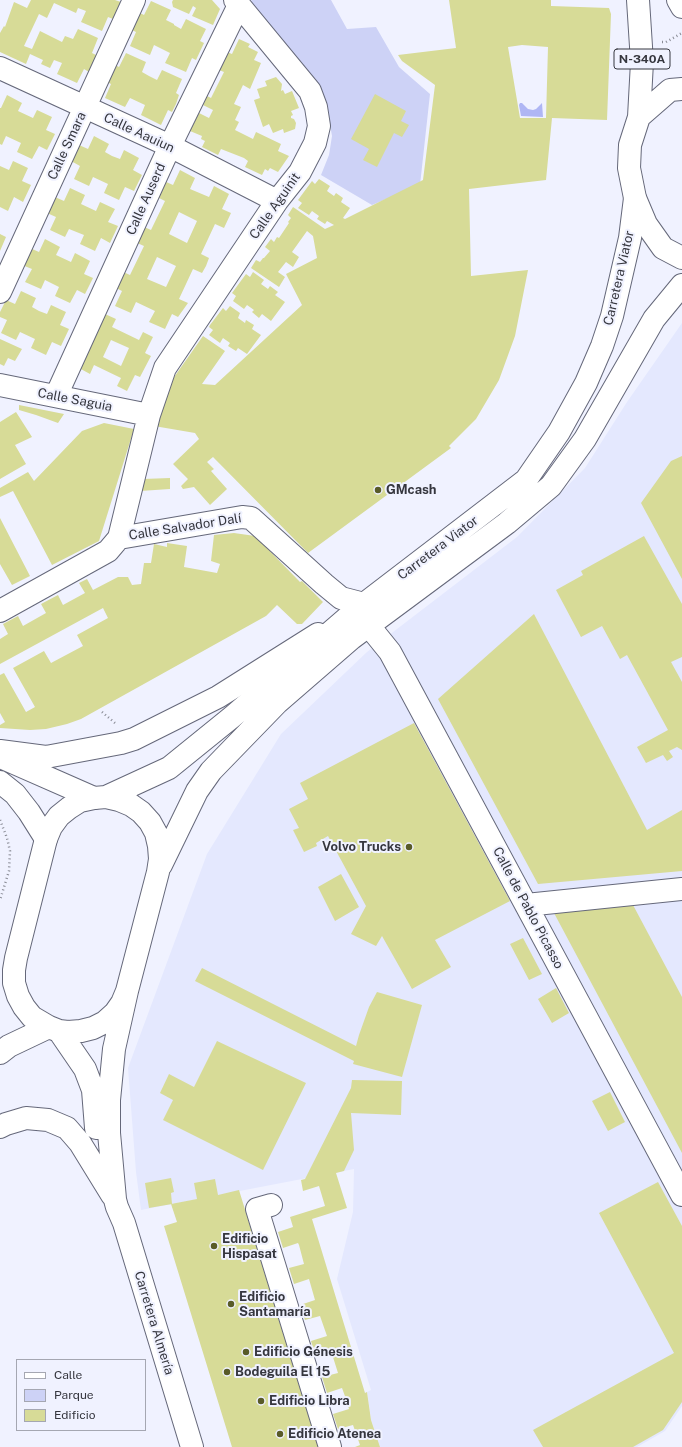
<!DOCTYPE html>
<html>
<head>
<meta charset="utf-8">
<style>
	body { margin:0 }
	#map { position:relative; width:682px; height:1447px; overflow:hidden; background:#f0f2ff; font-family:"Public Sans",sans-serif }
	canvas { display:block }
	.legend { position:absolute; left:16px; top:1359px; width:130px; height:72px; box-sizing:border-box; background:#f0f2ff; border:1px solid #a5a7b2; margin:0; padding:5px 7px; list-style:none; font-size:12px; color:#35363e }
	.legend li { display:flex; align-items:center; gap:8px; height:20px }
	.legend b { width:20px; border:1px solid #a5a7b2 }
</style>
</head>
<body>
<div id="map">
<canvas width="682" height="1447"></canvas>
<ul class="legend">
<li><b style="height:5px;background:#fff"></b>Calle</li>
<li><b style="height:11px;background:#cdd2f6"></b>Parque</li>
<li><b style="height:11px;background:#d7db97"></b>Edificio</li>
</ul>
</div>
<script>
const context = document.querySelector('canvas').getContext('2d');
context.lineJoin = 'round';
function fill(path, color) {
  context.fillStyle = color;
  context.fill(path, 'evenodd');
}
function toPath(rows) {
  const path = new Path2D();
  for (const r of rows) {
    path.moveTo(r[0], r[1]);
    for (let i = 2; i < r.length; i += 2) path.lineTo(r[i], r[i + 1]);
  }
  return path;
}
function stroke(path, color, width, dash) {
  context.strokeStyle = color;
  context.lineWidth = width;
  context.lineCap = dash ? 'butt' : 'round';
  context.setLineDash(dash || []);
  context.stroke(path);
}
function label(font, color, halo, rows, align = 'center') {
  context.font = font + ' "Public Sans",sans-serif';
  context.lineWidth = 4;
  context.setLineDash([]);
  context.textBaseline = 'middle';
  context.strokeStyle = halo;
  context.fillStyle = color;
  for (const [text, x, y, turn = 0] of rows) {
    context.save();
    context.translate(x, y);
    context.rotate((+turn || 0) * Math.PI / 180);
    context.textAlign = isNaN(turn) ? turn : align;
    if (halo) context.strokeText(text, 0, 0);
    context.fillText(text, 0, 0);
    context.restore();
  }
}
const built = toPath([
	[682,323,682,1406,665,1431,637,1447,380,1447,371,1420,367,1392,371,1390,337,1279,353,1212,354,1169,141,1210,136,1172,128,1068,207,854,281,734,367,652,517,537,585,468,627,402]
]);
const green = toPath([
	[252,0,331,0,347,29,376,27,399,67,430,94,420,185,372,205,321,175,329,155,332,136,327,108,316,80,250,2]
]);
const water = toPath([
	[520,103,522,103,528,109,533,110,536,109,542,103,543,117,521,116,519,105]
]);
const building = toPath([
	[31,0,115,0,121,2,113,19,108,17,102,31,81,22,86,11,78,8,76,13,54,3,47,18,39,14,24,46,32,49,40,31,62,42,65,36,73,39,78,29,98,38,92,53,96,55,93,63,89,72,84,69,77,83,57,74,62,63,54,60,50,68,41,64,43,60,30,54,26,64,0,52,0,33,4,26,5,27,14,2,27,8],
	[173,0,212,0,220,9,213,25,192,16,196,8,193,6,189,14,173,7,172,2],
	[449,0,551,0,551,6,609,8,611,14,607,120,552,118,546,180,469,189,471,276,528,270,515,336,499,380,476,419,449,446,451,448,308,553,213,457,207,462,214,469,211,471,227,489,210,505,194,487,183,489,181,486,188,479,173,464,199,439,195,433,154,426,172,380,203,336,225,351,202,384,215,385,302,305,286,274,317,258,313,236,307,231,292,252,299,257,293,267,286,262,278,272,285,277,279,287,251,268,256,260,260,262,263,258,264,258,270,251,265,247,271,239,274,242,277,237,279,238,289,223,288,222,291,218,288,215,293,207,325,229,334,225,327,221,325,224,317,219,319,216,312,211,309,215,298,208,302,203,298,200,312,181,315,184,319,179,330,186,327,191,334,196,336,193,343,198,341,202,350,208,343,218,345,219,423,180,435,85,402,61,398,55,456,48],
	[522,45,548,47,546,118,520,118,508,47],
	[151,1,171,10,166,20,174,24,174,25,181,29,186,19,206,29,200,41,204,43,196,60,192,58,186,72,165,63,170,53,154,45,150,55,130,46,136,32,132,30,140,13,144,15],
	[239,39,250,44,248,47,258,52,254,60,261,63,250,89,243,85,234,104,241,107,235,120,239,122,235,130,253,139,256,132,281,144,278,151,289,156,278,172,270,168,268,171,265,169,262,175,245,167,248,161,244,158,221,149,218,155,202,147,205,141,201,139,202,136,190,131,199,113,209,118,213,110,203,105,207,96,211,98,224,72,219,70,227,52,232,54],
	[126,53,146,62,142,72,149,76,157,80,162,70,182,79,176,93,179,95,176,104,172,112,168,110,161,125,141,115,145,105,130,98,125,107,105,98,111,84,107,82,115,65,119,67],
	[276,77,282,84,281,91,283,90,285,94,292,91,299,108,291,111,293,115,291,116,291,118,294,119,296,123,295,129,284,133,283,129,273,133,269,124,263,127,254,100,260,98,257,89,267,86,265,81],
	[375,94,406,111,401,121,409,125,402,137,394,133,377,167,363,160,369,149,351,139],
	[7,95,22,103,18,111,33,118,37,110,52,117,46,130,55,134,47,150,39,146,32,159,17,152,21,143,6,136,2,145,0,144,0,108,1,108],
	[94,136,109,144,105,152,112,156,120,159,124,150,139,158,133,170,142,175,134,191,125,187,119,200,104,193,108,184,93,177,89,186,74,179,80,166,71,161,79,145,88,149],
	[13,161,28,168,22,181,31,185,23,202,14,197,8,211,0,207,0,166,9,170],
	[180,170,195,178,190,189,209,197,214,186,229,194,222,209,231,213,224,228,215,224,201,254,209,258,206,266,202,273,193,269,179,299,188,303,178,317,172,314,165,329,149,322,155,311,136,302,131,313,115,306,122,291,114,287,121,271,130,275,144,246,135,242,142,226,151,230,165,201,157,197,164,181,173,185],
	[179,212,197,221,187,243,169,234],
	[157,257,176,266,166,287,147,279],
	[70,188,85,195,81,204,96,211,100,202,115,209,108,222,118,226,110,243,101,238,95,251,80,244,84,235,69,229,65,237,50,230,56,217,47,213,55,197,64,201],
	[0,234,6,237,0,251],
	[45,239,60,247,56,255,71,262,75,253,90,261,84,274,93,278,85,294,77,290,70,303,55,296,59,287,45,280,41,289,25,282,32,269,22,265,30,248,39,252],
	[253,272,264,280,261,284,268,289,270,286,278,292,275,295,285,302,271,321,262,314,259,318,252,312,254,310,247,305,244,309,233,301,236,296,232,293,246,274,250,277],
	[21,291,36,298,32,307,39,311,47,314,51,305,66,312,60,325,69,329,61,346,52,342,46,355,31,348,35,339,20,332,16,340,1,333,7,320,0,317,0,312,6,300,15,304],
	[230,306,240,313,238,318,245,323,246,320,254,325,252,329,261,335,247,354,238,348,236,351,228,346,230,343,223,338,220,343,209,335,213,330,209,327,210,325,223,308,226,311],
	[105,314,116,319,112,327,139,340,143,332,153,337,145,353,151,356,140,377,135,375,127,391,117,386,121,378,94,365,90,374,79,368],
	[111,340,129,348,121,366,103,357],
	[0,339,22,349,15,361,8,358,4,366,0,364],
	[19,405,64,414,58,423,36,415,19,410],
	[16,412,32,437,15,445,26,464,0,479,0,422],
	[104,423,134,429,99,541,52,565,13,491,0,497,0,488,28,472,34,481,82,431],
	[682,456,682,579,641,503,671,461],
	[170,478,170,489,140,491,143,479],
	[0,518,30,576,12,585,0,564],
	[234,533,255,536,300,582,302,581,323,602,302,624,297,624,277,605,266,616,81,719,67,724,46,729,30,730,0,728,0,725,5,722,0,713,0,675,4,673,26,712,35,707,13,668,44,651,51,663,83,646,77,635,108,618,103,608,0,664,0,639,8,634,3,624,18,616,23,626,46,613,41,604,58,595,63,605,85,593,79,583,87,579,93,590,118,577,128,577,132,585,141,584,144,563,151,563,154,544,167,547,167,543,187,546,184,567,217,573,220,564,211,561,214,535],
	[644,536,682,604,682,657,671,662,682,682,682,750,677,747,669,751,673,757,667,761,663,755,646,763,637,747,668,730,627,655,620,659,602,626,581,637,556,590,583,575,581,571],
	[534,614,647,830,682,810,682,871,538,884,438,699],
	[414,723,510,901,435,940,451,967,412,989,382,936,376,946,351,934,366,906,328,836,316,843,317,846,304,852,293,830,299,828,289,809,308,799,300,783],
	[341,874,359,907,335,921,318,887],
	[633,905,682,997,682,1153,554,913],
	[523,938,542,974,529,980,510,944],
	[202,968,356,1046,359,1035,369,1007,377,992,422,1005,402,1077,353,1064,354,1061,195,981],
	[556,988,569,1013,552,1023,538,999],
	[217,1041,306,1083,263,1170,163,1120,173,1100,160,1093,169,1074,194,1087],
	[352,1080,402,1081,401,1115,351,1113,354,1150,344,1171,336,1173,347,1208,312,1219,365,1393,367,1392,371,1420,380,1447,355,1447,360,1445,353,1425,338,1429,333,1414,349,1409,346,1399,342,1388,327,1393,322,1377,338,1373,332,1354,331,1352,316,1357,311,1341,327,1336,320,1316,305,1320,302,1312,300,1305,315,1300,309,1279,294,1284,289,1268,304,1264,299,1245,298,1243,283,1248,278,1232,293,1227,290,1217,325,1206,319,1186,303,1191,301,1180,305,1179,351,1088],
	[610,1092,625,1122,608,1131,592,1101],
	[171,1178,174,1192,171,1193,172,1204,149,1208,145,1183],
	[215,1179,218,1195,239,1190,318,1447,232,1447,164,1226,177,1222,171,1204,197,1199,194,1183],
	[658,1182,682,1226,682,1402,663,1430,633,1447,543,1447,533,1430,674,1353,599,1213]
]);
const path = toPath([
	[662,42,666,42,682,33],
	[102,712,115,723],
	[0,820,7,838,10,851,9,871,0,900]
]);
const minor = toPath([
	[0,68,170,146,277,201],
	[0,292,134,0],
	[0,385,149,415],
	[56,396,170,146,239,5],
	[119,538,149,415,165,368,277,201,300,172,315,143,319,126,316,107,310,91,235,0],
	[0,611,108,551,119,538,242,517,251,518,324,584,341,598,364,604],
	[369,626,390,652,682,1195],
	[0,751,46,757,121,743,134,739,218,697,318,634],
	[3,758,94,798],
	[0,782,15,794,29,812,46,839],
	[526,905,682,889],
	[271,1205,257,1209,330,1447]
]);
const major = toPath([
	[106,797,169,768,232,717,355,611,526,480,559,432,586,383,602,346,612,316,630,238,635,198],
	[161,865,197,791,211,771,277,703,352,638,507,523,551,486,585,439,654,319,682,285],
	[59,1031,85,1069,93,1090,96,1128],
	[0,1053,9,1046,49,1027],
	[0,1127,6,1124,26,1118,48,1120,67,1128,80,1143,112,1195],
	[111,1185,117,1207,124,1223,192,1447],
	[115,1199,109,1133,109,1100,114,1049,127,991,158,872,160,859,159,846,156,833,150,822,141,812,131,805,119,800,106,797,94,798,80,801,69,808,59,816,51,827,46,839,16,958,14,970,14,983,18,996,24,1007,32,1017,49,1027,59,1031,68,1032,81,1031,93,1028,105,1022,115,1013,122,1003,127,991]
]);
const highway = toPath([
	[638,0,642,62,639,117],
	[678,0,682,7],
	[682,89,670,90,639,117,630,145,629,168,635,198,646,224,663,248,682,258]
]);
const markers = [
	[378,490,4,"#595b28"],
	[409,847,4,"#595b28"],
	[214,1246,4,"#595b28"],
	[231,1304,4,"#595b28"],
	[246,1352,4,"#595b28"],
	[227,1372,4,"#595b28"],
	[261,1401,4,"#595b28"],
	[280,1434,4,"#595b28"]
];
const shields = [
	[642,59,56]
];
const shieldNames = [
	["N-340A",642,59]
];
const streetNames = [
	["Calle Aauiun",139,133,25],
	["Calle Smara",67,146,-65],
	["Calle Auserd",146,199,-66],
	["Calle Aguinit",275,206,-55],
	["Carretera Viator",619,278,-77],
	["Calle Saguia",75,400,11],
	["Calle Salvador Dalí",185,527,-9],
	["Carretera Viator",438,548,-37],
	["Calle de Pablo Picasso",528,908,62],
	["Carretera Almería",154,1323,73]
];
const poiNames = [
	["GMcash",386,490],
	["Volvo Trucks",401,847,"right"],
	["Edificio",222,1239],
	["Hispasat",222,1254],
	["Edificio",239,1297],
	["Santamaría",239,1312],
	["Edificio Génesis",254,1352],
	["Bodeguila El 15",235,1372],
	["Edificio Libra",269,1401],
	["Edificio Atenea",288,1434]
];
fill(built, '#e4e8fe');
fill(green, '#cdd2f6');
fill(water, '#afb6f4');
fill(building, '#d7db97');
stroke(minor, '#65687a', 24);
stroke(major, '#65687a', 24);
stroke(highway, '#65687a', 24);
stroke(path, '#898b95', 2.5, [1, 3]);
stroke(minor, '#fff', 22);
stroke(major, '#fff', 22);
stroke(highway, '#fff', 22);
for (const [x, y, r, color] of markers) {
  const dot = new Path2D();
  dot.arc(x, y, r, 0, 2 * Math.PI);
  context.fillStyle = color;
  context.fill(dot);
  stroke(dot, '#f0f2ff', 1.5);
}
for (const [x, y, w] of shields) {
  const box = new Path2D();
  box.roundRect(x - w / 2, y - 10, w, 20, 3);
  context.fillStyle = '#f0f2ff';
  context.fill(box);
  stroke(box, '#35363e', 1);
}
label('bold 12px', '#35363e', null, shieldNames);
label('13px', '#35363e', '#f0f2ff', streetNames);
label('bold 13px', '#35363e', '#f0f2ff', poiNames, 'left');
</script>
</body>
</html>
